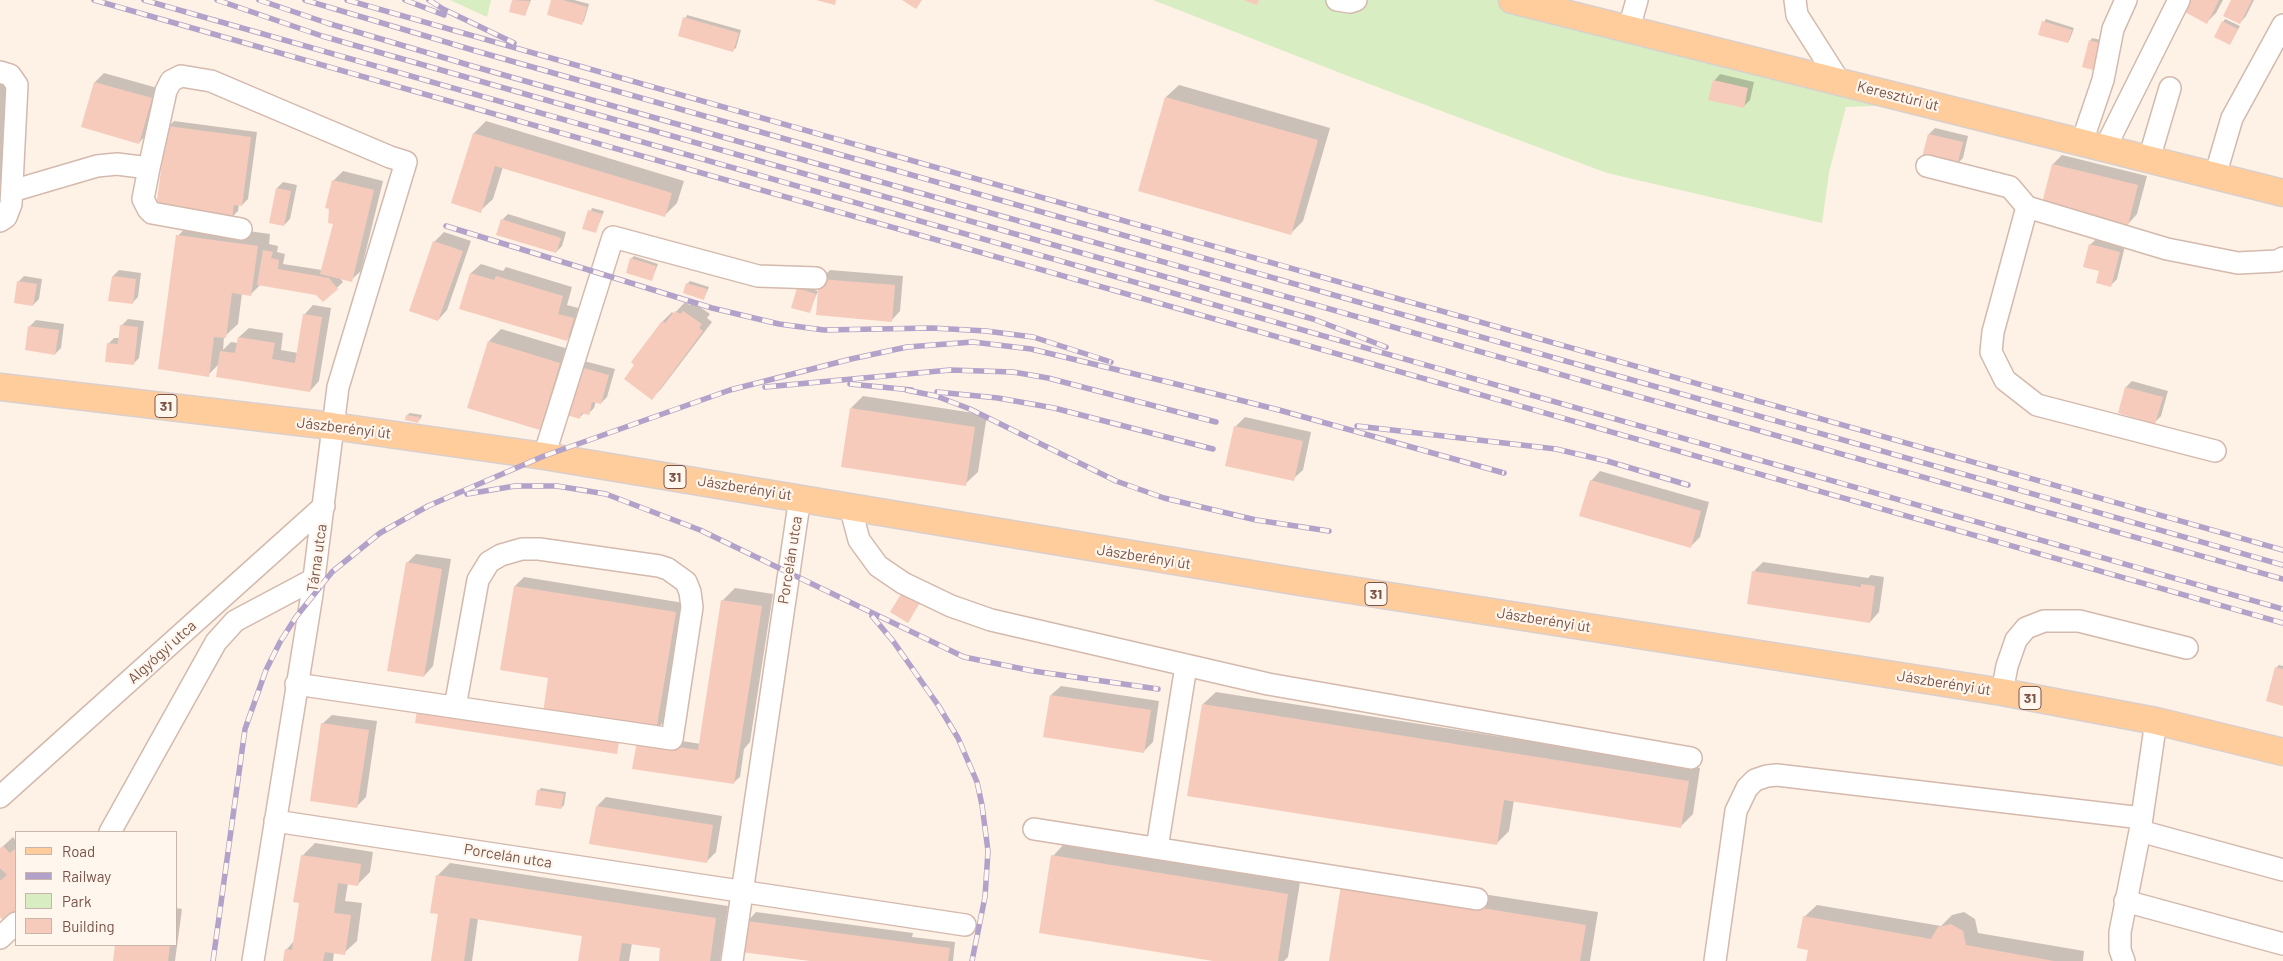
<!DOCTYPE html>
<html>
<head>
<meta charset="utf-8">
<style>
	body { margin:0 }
	#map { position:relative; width:2283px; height:961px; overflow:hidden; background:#fef1e6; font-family:Barlow,sans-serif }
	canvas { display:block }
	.legend { position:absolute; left:15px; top:831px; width:162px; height:115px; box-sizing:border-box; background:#fff6ed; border:1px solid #cab5ab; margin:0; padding:6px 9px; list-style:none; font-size:15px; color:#7a5348 }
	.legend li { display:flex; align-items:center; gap:10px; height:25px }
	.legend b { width:25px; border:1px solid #cab5ab }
</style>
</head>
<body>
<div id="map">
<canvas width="2283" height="961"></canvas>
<ul class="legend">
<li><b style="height:6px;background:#ffcd9b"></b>Road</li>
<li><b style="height:6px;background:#b2a2c9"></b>Railway</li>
<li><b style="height:14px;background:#d9edc2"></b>Park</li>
<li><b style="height:14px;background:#f6cbbb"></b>Building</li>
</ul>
</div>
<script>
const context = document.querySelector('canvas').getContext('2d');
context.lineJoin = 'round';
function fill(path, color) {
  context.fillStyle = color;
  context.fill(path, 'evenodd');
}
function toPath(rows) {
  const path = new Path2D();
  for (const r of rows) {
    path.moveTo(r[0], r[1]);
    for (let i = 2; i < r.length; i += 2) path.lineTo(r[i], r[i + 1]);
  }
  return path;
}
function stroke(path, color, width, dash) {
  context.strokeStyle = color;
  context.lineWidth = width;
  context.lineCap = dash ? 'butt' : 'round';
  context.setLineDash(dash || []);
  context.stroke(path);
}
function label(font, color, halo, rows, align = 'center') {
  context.font = font + ' Barlow,sans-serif';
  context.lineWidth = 4.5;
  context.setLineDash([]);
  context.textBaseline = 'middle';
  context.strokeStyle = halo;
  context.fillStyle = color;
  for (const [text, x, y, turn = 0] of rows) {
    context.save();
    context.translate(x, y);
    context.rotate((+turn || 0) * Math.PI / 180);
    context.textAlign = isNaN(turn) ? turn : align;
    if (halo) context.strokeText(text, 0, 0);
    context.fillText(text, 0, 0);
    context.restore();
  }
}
const green = toPath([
	[450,0,491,0,487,17],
	[1153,0,1519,0,1901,105,1846,107,1829,172,1822,223,1607,173,1348,76]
]);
const shadow = toPath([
	[514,0,531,0,525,15,511,11],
	[552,0,574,0,589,4,584,21,582,23],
	[2190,0,2223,0,2216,13,2207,22],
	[2233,0,2254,0,2246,16,2240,23],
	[687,15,741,30,736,48,733,50,679,35],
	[2046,19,2074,28,2070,39,2068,42,2044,22],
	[2225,19,2240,26,2230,44,2223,22],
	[2092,38,2101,40,2095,66,2092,68,2090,41],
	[104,73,161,89,148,133,139,143,82,126,95,82],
	[1720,74,1754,82,1750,100,1744,106,1714,81],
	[0,81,12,82,5,178,0,183],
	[1179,85,1330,128,1303,221,1291,233,1140,190,1166,97],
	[174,121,257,132,248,199,242,205,239,205,238,211,232,217,168,127],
	[486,121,684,181,677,203,664,216,503,167,493,199,480,211,453,203,474,133],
	[1935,128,1968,136,1963,158,1957,164,1929,134],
	[2062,155,2147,176,2137,214,2128,224,2043,202,2053,164],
	[343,171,383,181,361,271,351,280,340,278,343,282,323,301,317,294,261,284,251,294,242,293,238,324,224,337,223,350,231,342,238,343,239,337,249,328,283,333,281,350,298,353,304,315,313,305,331,308,319,381,310,391,219,364,208,375,178,236,190,223,270,234,269,244,278,246,277,252,285,254,283,264,322,270,334,223,333,181],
	[283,182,297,185,290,219,284,225,277,188],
	[592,208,604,211,596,231,584,228],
	[508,214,566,232,562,246,556,252,502,220],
	[444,232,471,241,447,310,438,320,410,310,435,241],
	[2096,239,2125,246,2117,279,2111,285,2100,270,2090,245],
	[634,256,658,264,652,279,631,259],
	[481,264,503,271,506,267,572,287,567,305,582,309,576,330,566,340,461,308,471,273],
	[119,270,141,273,138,297,132,303,113,276],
	[830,270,903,276,900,311,891,321,821,279],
	[24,276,42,279,39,299,33,305,18,282],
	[690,281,709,287,704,298,687,284],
	[801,286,818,291,809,312,798,289],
	[685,302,690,305,693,302,710,314,707,318,712,322,661,389,652,398,663,321,672,312,674,314],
	[128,319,144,321,139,358,133,364,108,344,114,338,120,338,122,325],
	[36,320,64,324,61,348,55,354,26,349,30,326],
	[501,329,572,350,552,417,539,429,469,407,489,341],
	[584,361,615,369,607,397,601,403,596,401,594,408,588,414,584,413,579,418,565,414],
	[2132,381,2168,391,2161,416,2155,422,2119,412,2126,387],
	[863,396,987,415,978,472,965,484,851,408],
	[410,413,422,415,421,418,418,421,407,415],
	[1245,417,1311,432,1303,470,1293,479,1235,427],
	[1600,471,1709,502,1700,537,1691,546,1591,481],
	[416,554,451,559,433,666,424,676,407,563],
	[1763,562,1868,578,1871,575,1884,577,1879,612,1870,622,1754,571],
	[524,577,684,603,665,720,656,730,550,677,515,586],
	[735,588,773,594,750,742,744,749,740,777,733,783,644,735,701,744,722,601],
	[908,588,924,597,907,621,902,594],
	[2279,665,2283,666,2283,704,2276,668],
	[1061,686,1159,701,1153,742,1144,751,1051,695],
	[1216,692,1700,768,1693,814,1681,826,1514,800,1509,831,1496,844,1203,704],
	[332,715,377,721,366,797,357,806,322,724],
	[541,788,566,792,564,805,561,808,538,791],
	[606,797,722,816,716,852,706,862,597,806],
	[13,837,16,841,16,916,0,915,0,849],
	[315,843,373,852,370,872,357,885,348,883,345,901,362,903,357,941,344,953,334,952,333,961,284,961,286,950,294,941,300,902,302,856],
	[1065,843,1300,882,1288,957,1284,961,1220,961,1053,856],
	[450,863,728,906,720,961,660,961,662,947,632,943,629,961,580,961,583,935,478,919,472,961,432,961,439,913,432,912,438,875],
	[1355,874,1598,912,1590,961,1330,961],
	[1817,905,1941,926,1952,915,1964,912,1975,919,1978,933,2084,951,2083,961,1807,961,1809,949,1804,917],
	[176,908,182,909,175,961,114,961,117,945,176,945],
	[756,912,913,933,912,937,955,942,953,961,819,961,747,922]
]);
const building = toPath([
	[512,0,530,1,525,16,509,12],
	[551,0,563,0,587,7,582,25,547,15],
	[816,0,836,0,835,5],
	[902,0,922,0,916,9],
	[1243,0,1259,0,1257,5],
	[2189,0,2219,0,2207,24,2183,11],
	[2231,0,2252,0,2240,24,2223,16],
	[683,17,739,33,733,52,678,36],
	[2042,21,2072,30,2068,43,2038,35],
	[2222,21,2238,29,2230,45,2214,37],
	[2089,40,2099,43,2093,70,2082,67],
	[1713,80,1748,88,1744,108,1708,100],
	[94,82,152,98,139,144,81,127],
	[1165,97,1318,140,1291,235,1138,191],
	[167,126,251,137,242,206,234,205,232,218,156,208],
	[473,133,672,193,665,217,495,166,481,213,451,203],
	[1928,134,1963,142,1957,166,1922,157],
	[2052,164,2138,185,2128,225,2042,203],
	[332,180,374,190,352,282,320,274,333,224,328,223,329,209,325,208],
	[276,188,291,191,284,226,269,223],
	[588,210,602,214,596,233,582,229],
	[501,219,561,238,556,253,496,235],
	[176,235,258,246,251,296,232,293,226,338,214,337,209,377,158,369],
	[433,241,463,251,438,321,409,311],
	[2089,244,2120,252,2111,287,2096,283,2099,271,2083,267],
	[263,250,273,252,271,258,279,260,278,269,329,278,338,289,323,302,316,295,257,285],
	[630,258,656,266,652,281,626,273],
	[470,273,494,280,496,276,563,296,558,314,574,318,567,341,459,309],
	[112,276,136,279,133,304,108,301],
	[819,279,895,285,892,322,816,315],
	[17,281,37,284,33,306,14,303],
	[686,283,707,289,704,300,683,293],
	[797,288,816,294,810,313,791,308],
	[675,311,680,314,683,311,702,324,699,328,703,331,652,400,624,379,634,365,631,362,662,321,665,323],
	[303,314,322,317,310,392,216,377,220,351,235,353,238,337,275,343,272,359,295,363],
	[120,325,138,327,134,365,105,362,107,343,118,344],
	[28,326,59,330,55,355,25,350],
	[488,341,560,363,540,430,467,408],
	[576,366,609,375,601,404,592,402,589,415,581,413,580,419,563,414],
	[2125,387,2163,397,2155,424,2118,413],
	[850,408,975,427,966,486,841,467],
	[406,415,420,417,418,423,405,420],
	[1234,426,1303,441,1294,481,1225,466],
	[1590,480,1701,511,1691,548,1579,516],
	[406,562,442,569,424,677,387,671],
	[1752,571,1861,587,1861,584,1875,586,1870,623,1747,604],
	[514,586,676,612,656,731,543,713,548,678,500,670],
	[901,594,919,604,908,623,890,612],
	[721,600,762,606,734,784,632,769,637,741,698,750],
	[2275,667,2283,669,2283,706,2266,701],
	[1050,695,1151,710,1144,753,1043,737],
	[1202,704,1689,781,1681,828,1504,800,1497,845,1187,796],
	[417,711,619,742,617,754,415,723],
	[321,723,369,730,357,808,310,801],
	[537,790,564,794,561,809,535,805],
	[596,806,713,825,707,863,589,844],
	[3,846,10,853,16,848,16,917,7,925,0,917,0,881,7,875,0,868,0,848],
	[301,855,361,864,358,886,338,883,334,913,351,915,345,955,325,952,323,961,283,961,285,949,292,950,299,903,293,902],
	[1051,855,1288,894,1278,961,1213,961,1039,933],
	[436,875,716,918,710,961,659,961,660,948,622,943,619,961,578,961,582,936,470,918,464,961,431,961,438,914,430,913],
	[1341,885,1586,925,1580,961,1329,961],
	[1803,916,1931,939,1938,927,1951,924,1963,931,1966,945,2054,961,1806,961,1808,950,1797,948],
	[746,921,950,948,948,961,810,961,741,952],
	[115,945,170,945,168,961,113,961]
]);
const minor = toPath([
	[1337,0,1350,2,1356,0],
	[1795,0,1797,15,1839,81],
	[1629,28,1637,0],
	[0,72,10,75,17,85,11,204,6,217,0,221],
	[2082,142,2103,80,2113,29,2126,0],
	[2105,148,2179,0],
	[2149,159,2170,88],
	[1927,166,2010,187,2027,207,2167,249,2238,263,2277,261,2283,258],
	[149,168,143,199,148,209,152,213,241,229],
	[2215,176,2232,118,2283,25],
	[12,191,97,166,117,164,149,168,166,91,171,81,181,76,211,81,390,157,406,162,338,387,312,594,253,961],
	[2027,207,1993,332,1991,352,2005,380,2037,405,2215,451],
	[544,456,613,237,758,276,816,278],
	[850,506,859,540,878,566,903,583,951,606,991,620,1268,684,1691,758],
	[296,684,672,739,692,607,690,592,686,582,668,569,659,566,539,549,522,549,501,555,489,562,478,580,455,707],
	[2002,692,2007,666,2016,640,2026,628,2044,621,2079,621,2187,648],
	[0,797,324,506],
	[275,821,965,925],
	[1034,829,1477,899],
	[2140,831,2283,870],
	[110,832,216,642,235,621,314,579],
	[1157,848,1186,666],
	[2125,901,2283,944],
	[0,938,16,923],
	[732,961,800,497],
	[1715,961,1736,811,1747,788,1755,780,1767,776,1777,775,2142,818],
	[2124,961,2120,950,2120,932,2140,831,2156,721]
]);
const major = toPath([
	[1512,0,2283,193],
	[0,387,332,426,544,456,1300,582,2002,692,2156,721,2283,752]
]);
const rail = toPath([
	[94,0,2283,623],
	[144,0,2283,609],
	[217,0,322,36,497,86,1313,319,1386,347],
	[259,0,327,23,472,66,2283,579],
	[305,0,476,51,2283,565],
	[347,0,2283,550],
	[405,0,444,15],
	[429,0,443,9,514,43],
	[446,226,712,308,779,324,824,330,932,328,986,331,1033,337,1111,362],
	[850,384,912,390],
	[765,387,950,370,1013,372,1048,378,1216,422],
	[906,390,936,396,970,409,1116,481,1164,498,1256,520,1329,531],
	[937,392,998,398,1054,408,1213,449],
	[1357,426,1556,449,1607,461,1688,485],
	[467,494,515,486,557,486,606,494,700,530,964,657,1033,671,1158,689],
	[872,616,893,641,938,705,958,738,977,782,982,805,988,851,985,897,972,961],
	[213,961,245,729,266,670,280,642,296,617,332,572,380,533,428,506,544,456,730,390,851,359,907,347,973,342,1031,349,1172,383,1279,410,1504,473]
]);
const shields = [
	[166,406,22],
	[675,477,22],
	[1376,594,22],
	[2030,698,22]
];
const shieldNames = [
	["31",166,406],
	["31",675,477],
	["31",1376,594],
	["31",2030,698]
];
const streetNames = [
	["Keresztúri út",1898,96,14],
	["Jászberényi út",344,428,7],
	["Jászberényi út",745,488,9],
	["Jászberényi út",1144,557,9],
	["Tárna utca",317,558,-82],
	["Porcelán utca",790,560,-81],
	["Jászberényi út",1544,620,9],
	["Algyógyi utca",162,652,-42],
	["Jászberényi út",1944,683,9],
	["Porcelán utca",508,856,9]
];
fill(green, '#d9edc2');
fill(shadow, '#0003');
fill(building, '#f6cbbb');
stroke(minor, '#d4b9ad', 24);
stroke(major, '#dacfcc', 29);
stroke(minor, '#fff', 21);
stroke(major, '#ffcd9b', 26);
stroke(rail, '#b2a2c9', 5.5);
stroke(rail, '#fff6ed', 4, [11]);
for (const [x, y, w] of shields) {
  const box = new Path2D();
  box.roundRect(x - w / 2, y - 11.5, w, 23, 4);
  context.fillStyle = '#fff6ed';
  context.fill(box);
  stroke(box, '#7a5348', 1);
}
label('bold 14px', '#7a5348', null, shieldNames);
label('15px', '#7a5348', '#fff6ed', streetNames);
</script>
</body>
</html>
